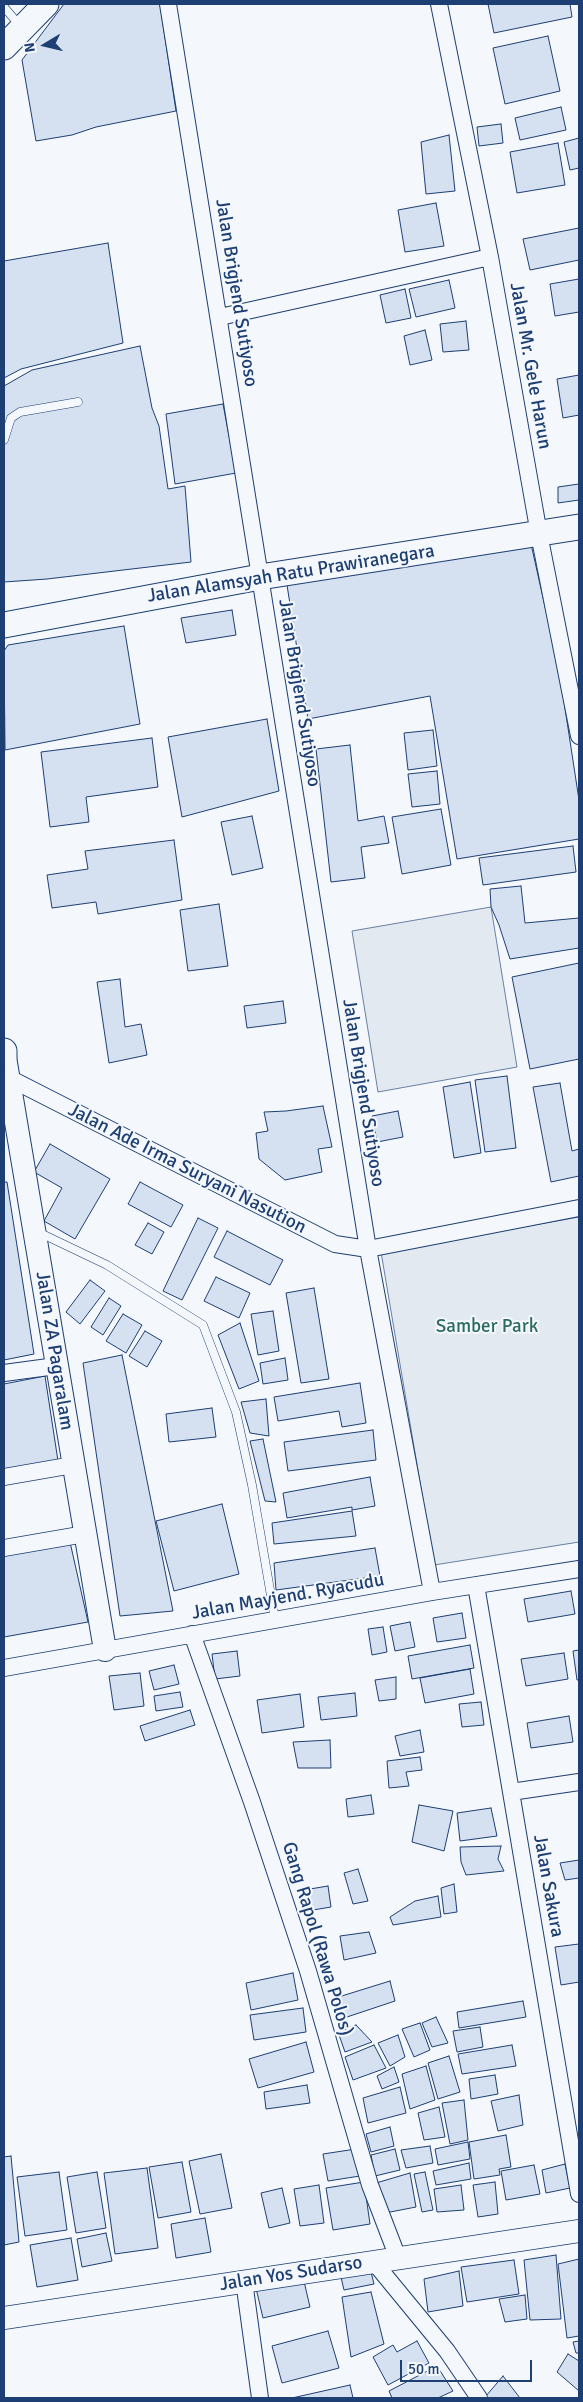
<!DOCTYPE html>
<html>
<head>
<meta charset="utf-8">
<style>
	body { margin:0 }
	#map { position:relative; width:583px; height:2402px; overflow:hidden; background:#f4f7fb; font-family:Signika,sans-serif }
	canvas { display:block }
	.frame { position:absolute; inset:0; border:5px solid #1d3f73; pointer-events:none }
	.north { position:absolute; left:20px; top:20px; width:50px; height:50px; -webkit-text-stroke:4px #f4f7fb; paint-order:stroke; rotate:261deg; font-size:14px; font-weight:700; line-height:20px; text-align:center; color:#1d3f73 }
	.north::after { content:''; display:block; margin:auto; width:18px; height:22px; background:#1d3f73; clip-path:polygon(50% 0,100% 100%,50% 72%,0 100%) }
	.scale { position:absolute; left:400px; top:2360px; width:132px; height:22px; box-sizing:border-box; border:2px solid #1d3f73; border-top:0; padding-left:6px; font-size:15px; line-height:18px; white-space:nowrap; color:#1d3f73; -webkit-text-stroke:4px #f4f7fb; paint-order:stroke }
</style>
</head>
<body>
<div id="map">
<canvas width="583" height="2402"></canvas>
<div class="frame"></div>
<div class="north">N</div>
<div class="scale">50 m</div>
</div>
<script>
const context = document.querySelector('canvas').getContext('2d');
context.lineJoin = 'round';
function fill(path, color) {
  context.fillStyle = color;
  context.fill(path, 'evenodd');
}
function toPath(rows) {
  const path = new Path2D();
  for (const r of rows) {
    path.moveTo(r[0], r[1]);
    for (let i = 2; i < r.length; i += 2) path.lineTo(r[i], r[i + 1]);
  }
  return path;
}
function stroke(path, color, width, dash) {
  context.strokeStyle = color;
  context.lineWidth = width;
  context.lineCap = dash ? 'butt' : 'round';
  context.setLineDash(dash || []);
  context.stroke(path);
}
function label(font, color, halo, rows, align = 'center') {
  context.font = font + ' Signika,sans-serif';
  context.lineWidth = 4;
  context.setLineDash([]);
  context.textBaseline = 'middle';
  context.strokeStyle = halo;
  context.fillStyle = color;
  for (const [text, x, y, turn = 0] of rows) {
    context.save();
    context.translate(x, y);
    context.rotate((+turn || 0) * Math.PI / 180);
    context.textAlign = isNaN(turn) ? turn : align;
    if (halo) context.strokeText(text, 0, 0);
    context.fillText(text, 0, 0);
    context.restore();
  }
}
const green = toPath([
	[491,907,517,1067,378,1092,352,931,491,907],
	[579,1217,579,1542,434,1565,381,1252,579,1217]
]);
const building = toPath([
	[64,4,160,4,176,111,96,127,72,135,36,141,22,60,64,4],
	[488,4,570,4,572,17,494,33,488,4],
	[548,36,560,91,505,104,493,48,548,36],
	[561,107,566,130,520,140,515,118,561,107],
	[501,124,503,143,479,146,477,127,501,124],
	[449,135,455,191,426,194,421,142,449,135],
	[579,138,579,168,570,170,564,142,579,138],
	[558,143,565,185,517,193,510,152,558,143],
	[436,203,444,246,405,252,398,210,436,203],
	[579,228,579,260,530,270,523,239,579,228],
	[108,243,123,343,21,369,4,378,4,261,108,243],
	[579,279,579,312,555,316,550,284,579,279],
	[449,280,455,308,416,317,409,289,449,280],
	[405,289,411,318,386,323,380,295,405,289],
	[466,321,469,350,443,352,440,324,466,321],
	[425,330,432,360,410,365,404,336,425,330],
	[140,346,152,408,159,426,168,489,185,486,191,562,47,579,4,582,4,386,32,370,140,346],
	[579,375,579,415,563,418,557,379,579,375],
	[223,404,236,473,175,484,166,414,223,404],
	[579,484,579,500,558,503,558,487,579,484],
	[531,544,559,669,579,800,579,839,457,859,430,696,308,719,287,585,531,544],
	[232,610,236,635,186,643,181,618,232,610],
	[124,626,140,724,5,750,4,651,8,645,124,626],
	[267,719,279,791,182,817,168,737,267,719],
	[433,730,437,766,408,770,404,733,433,730],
	[152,738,158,787,86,797,89,822,50,827,41,752,152,738],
	[350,745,358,821,384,816,389,843,361,847,365,878,331,882,316,749,350,745],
	[437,771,440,804,412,807,408,774,437,771],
	[441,809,451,865,402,874,392,817,441,809],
	[252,816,263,868,232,875,221,822,252,816],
	[174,840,182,900,98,914,96,902,52,908,47,875,88,869,85,851,174,840],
	[573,846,576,872,483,885,479,858,573,846],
	[521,886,525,923,579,918,579,948,510,959,499,925,491,907,490,889,521,886],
	[219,904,228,966,188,971,180,910,219,904],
	[579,963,579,1059,530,1069,512,977,579,963],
	[120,979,125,1027,141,1024,147,1055,109,1063,97,982,120,979],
	[283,1001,286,1023,247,1028,244,1006,283,1001],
	[507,1076,516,1148,485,1152,475,1080,507,1076],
	[470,1082,481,1153,454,1158,443,1087,470,1082],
	[560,1083,572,1151,579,1149,579,1176,551,1182,533,1087,560,1083],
	[323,1106,332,1147,318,1149,322,1172,285,1180,259,1159,256,1133,268,1131,264,1112,286,1111,323,1106],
	[398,1111,403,1137,377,1142,372,1116,398,1111],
	[50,1144,110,1179,75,1239,44,1221,62,1188,34,1172,50,1144],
	[4,1182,7,1182,34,1354,4,1360,4,1182],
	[140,1182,183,1205,171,1227,128,1204,140,1182],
	[198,1218,218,1228,182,1300,163,1291,198,1218],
	[148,1223,164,1232,152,1254,135,1245,148,1223],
	[227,1231,283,1260,270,1285,214,1257,227,1231],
	[216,1277,250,1293,239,1318,204,1301,216,1277],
	[90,1280,105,1291,80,1324,66,1312,90,1280],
	[314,1288,329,1379,301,1383,286,1293,314,1288],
	[109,1298,121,1306,103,1335,91,1327,109,1298],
	[273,1311,279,1351,258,1355,251,1314,273,1311],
	[123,1314,142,1325,126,1353,106,1341,123,1314],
	[240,1323,259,1381,239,1389,218,1335,240,1323],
	[145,1331,162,1341,147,1367,129,1356,145,1331],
	[122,1355,173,1611,120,1616,83,1363,122,1355],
	[285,1358,288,1380,263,1384,260,1363,285,1358],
	[45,1376,58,1461,4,1471,4,1384,45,1376],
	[360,1383,366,1423,342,1427,339,1411,278,1421,274,1397,360,1383],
	[266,1399,269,1436,250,1433,241,1402,266,1399],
	[212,1408,216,1437,169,1442,166,1414,212,1408],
	[373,1430,376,1460,288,1471,284,1442,373,1430],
	[263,1439,276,1502,265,1501,250,1441,263,1439],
	[370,1477,375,1506,352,1510,352,1507,287,1518,283,1493,370,1477],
	[222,1504,239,1574,174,1591,156,1521,222,1504],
	[352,1511,356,1536,274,1544,272,1523,352,1511],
	[70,1542,88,1622,4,1637,4,1555,70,1542],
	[375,1548,380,1576,276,1590,274,1563,375,1548],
	[571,1591,575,1614,528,1622,524,1599,571,1591],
	[462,1613,466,1638,437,1642,433,1618,462,1613],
	[410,1622,415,1647,395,1651,390,1626,410,1622],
	[383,1627,387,1652,372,1655,368,1629,383,1627],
	[470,1645,474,1668,412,1679,408,1656,470,1645],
	[579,1650,579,1680,577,1680,573,1651,579,1650],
	[237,1651,240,1676,215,1679,212,1654,237,1651],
	[564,1653,568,1679,526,1686,521,1659,564,1653],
	[174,1665,179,1684,154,1690,149,1671,174,1665],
	[470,1669,474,1694,425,1703,420,1678,470,1669],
	[140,1673,144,1706,114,1710,109,1676,140,1673],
	[396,1677,396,1699,379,1701,375,1680,396,1677],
	[180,1692,183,1707,156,1711,154,1696,180,1692],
	[355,1693,357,1716,321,1720,318,1697,355,1693],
	[300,1694,304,1727,262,1733,257,1700,300,1694],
	[481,1702,484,1725,462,1727,459,1704,481,1702],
	[190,1710,195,1725,145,1741,140,1726,190,1710],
	[569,1716,573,1742,531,1748,527,1723,569,1716],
	[420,1730,424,1752,400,1756,395,1736,420,1730],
	[330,1740,331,1768,298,1768,293,1742,330,1740],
	[420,1757,422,1770,406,1772,409,1786,389,1788,387,1761,420,1757],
	[371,1795,374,1814,348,1817,346,1799,371,1795],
	[419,1805,453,1811,444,1851,412,1842,419,1805],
	[491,1808,497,1836,460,1841,457,1813,491,1808],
	[501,1846,498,1859,504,1871,466,1875,461,1862,460,1847,501,1846],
	[579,1860,579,1878,565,1880,560,1863,579,1860],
	[358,1869,368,1901,353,1904,344,1873,358,1869],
	[454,1884,457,1912,444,1914,441,1888,454,1884],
	[328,1886,331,1907,307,1911,304,1890,328,1886],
	[438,1896,441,1917,393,1925,390,1917,415,1901,438,1896],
	[369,1932,376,1953,344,1960,340,1936,369,1932],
	[579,1944,579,1982,561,1985,555,1947,579,1944],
	[293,1973,298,2000,251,2010,246,1983,293,1973],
	[390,1981,395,2001,344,2018,332,1999,390,1981],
	[523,2001,526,2017,459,2028,457,2012,523,2001],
	[303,2008,306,2032,254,2040,250,2015,303,2008],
	[436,2017,448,2043,432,2047,422,2023,436,2017],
	[420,2023,430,2050,414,2057,402,2029,420,2023],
	[356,2025,372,2042,345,2052,338,2032,356,2025],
	[480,2027,483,2047,457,2052,453,2031,480,2027],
	[398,2035,405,2057,390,2066,378,2043,398,2035],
	[306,2042,314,2072,258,2088,249,2059,306,2042],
	[374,2045,386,2068,353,2080,345,2057,374,2045],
	[512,2045,516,2066,462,2074,458,2054,512,2045],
	[449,2056,460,2092,438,2099,428,2063,449,2056],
	[426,2066,435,2100,410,2109,402,2074,426,2066],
	[394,2067,399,2082,382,2089,377,2076,394,2067],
	[495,2075,498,2094,471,2099,469,2079,495,2075],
	[307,2085,310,2103,266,2109,264,2092,307,2085],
	[400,2087,406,2113,368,2123,363,2098,400,2087],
	[519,2095,523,2125,498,2131,491,2101,519,2095],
	[464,2100,468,2140,450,2144,442,2103,464,2100],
	[439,2107,445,2137,424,2140,418,2113,439,2107],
	[390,2127,394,2146,371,2152,366,2134,390,2127],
	[506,2135,511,2167,499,2169,500,2175,474,2179,469,2142,506,2135],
	[468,2142,470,2159,438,2165,435,2149,468,2142],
	[430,2146,433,2163,406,2168,401,2150,430,2146],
	[356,2149,360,2176,328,2181,323,2154,356,2149],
	[395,2149,400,2170,375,2176,371,2155,395,2149],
	[221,2154,232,2208,200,2214,189,2161,221,2154],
	[11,2156,19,2242,4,2245,4,2157,11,2156],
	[182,2162,191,2212,158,2218,149,2167,182,2162],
	[469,2163,471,2179,436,2185,433,2171,469,2163],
	[565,2164,570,2188,546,2193,542,2170,565,2164],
	[534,2165,540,2194,506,2200,501,2171,534,2165],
	[147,2168,158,2248,115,2254,104,2173,147,2168],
	[59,2172,67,2230,25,2236,17,2177,59,2172],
	[97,2172,106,2228,76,2233,67,2177,97,2172],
	[425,2172,433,2210,422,2212,414,2174,425,2172],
	[410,2173,416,2207,385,2213,376,2183,410,2173],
	[364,2182,370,2224,333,2230,326,2188,364,2182],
	[495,2182,498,2214,478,2217,473,2185,495,2182],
	[319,2185,324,2223,300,2226,294,2189,319,2185],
	[461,2185,464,2210,437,2212,434,2189,461,2185],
	[282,2188,290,2223,269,2228,261,2193,282,2188],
	[205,2218,211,2252,176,2258,171,2224,205,2218],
	[106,2233,112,2261,82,2267,77,2239,106,2233],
	[71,2238,78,2280,37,2287,30,2245,71,2238],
	[556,2255,561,2319,530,2320,524,2260,556,2255],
	[579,2259,579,2336,567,2338,558,2264,579,2259],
	[514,2260,519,2294,467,2302,461,2267,514,2260],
	[370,2268,374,2284,344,2290,340,2273,370,2268],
	[459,2271,463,2306,428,2312,424,2279,459,2271],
	[303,2277,310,2307,263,2318,256,2288,303,2277],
	[371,2292,384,2344,351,2357,342,2297,371,2292],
	[525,2295,527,2319,505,2322,499,2299,525,2295],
	[328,2331,339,2368,282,2383,272,2346,328,2331],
	[417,2341,429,2363,388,2385,373,2357,393,2345,397,2352,417,2341],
	[579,2341,579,2353,576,2353,573,2342,579,2341],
	[568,2354,579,2361,579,2391,557,2372,568,2354],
	[437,2366,453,2391,438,2398,392,2398,389,2391,437,2366],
	[503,2376,520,2398,488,2398,486,2396,503,2376],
	[350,2385,353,2398,292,2398,350,2385]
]);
const lane = toPath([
	[4,7,21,27],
	[4,440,11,418,20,412,78,402],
	[38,1232,107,1265,203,1325,236,1412,252,1485,275,1619]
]);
const street = toPath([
	[168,4,368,1249,432,1592],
	[439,4,490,257,539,534,579,736],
	[220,317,490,257],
	[9,1078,335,1244,368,1249,579,1208],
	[4,1373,56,1366],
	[4,1477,73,1465],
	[4,1548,85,1534],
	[476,1585,579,2194],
	[192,1634,252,1802,308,1971,370,2185,398,2258],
	[4,1668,432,1592,579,1569],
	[511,1792,579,1782],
	[373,2261,447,2351,479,2398],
	[244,2281,260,2398]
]);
const secondary = toPath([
	[5,1057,105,1650],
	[4,2318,579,2231]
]);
const primary = toPath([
	[4,47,46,4],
	[4,625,260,577,579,527],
	[4,1051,4,1057]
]);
const streetNames = [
	["Jalan Brigjend Sutiyoso",236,293,81],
	["Jalan Mr. Gele Harun",530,366,80],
	["Jalan Alamsyah Ratu Prawiranegara",291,574,-9],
	["Jalan Brigjend Sutiyoso",299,693,81],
	["Jalan Brigjend Sutiyoso",363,1093,81],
	["Jalan Ade Irma Suryani Nasution",187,1169,27],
	["Jalan ZA Pagaralam",54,1351,81],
	["Jalan Mayjend. Ryacudu",288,1597,-10],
	["Jalan Sakura",548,1886,80],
	["Gang Rapol (Rawa Polos)",317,1939,73],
	["Jalan Yos Sudarso",291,2274,-9]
];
const parkNames = [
	["Samber Park",487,1327]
];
fill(green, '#e3e9f0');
stroke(green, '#687fa3', 1);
fill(building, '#d5e0f0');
stroke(building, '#1d3f73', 1);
stroke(lane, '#1d3f73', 9);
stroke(street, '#1d3f73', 18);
stroke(secondary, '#1d3f73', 24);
stroke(primary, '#1d3f73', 27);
stroke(lane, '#f4f7fb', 8);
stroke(street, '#f4f7fb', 16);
stroke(secondary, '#f4f7fb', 22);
stroke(primary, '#f4f7fb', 25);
label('19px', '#1d3f73', '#f4f7fb', streetNames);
label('19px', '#2c6c60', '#f4f7fb', parkNames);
</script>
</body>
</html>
